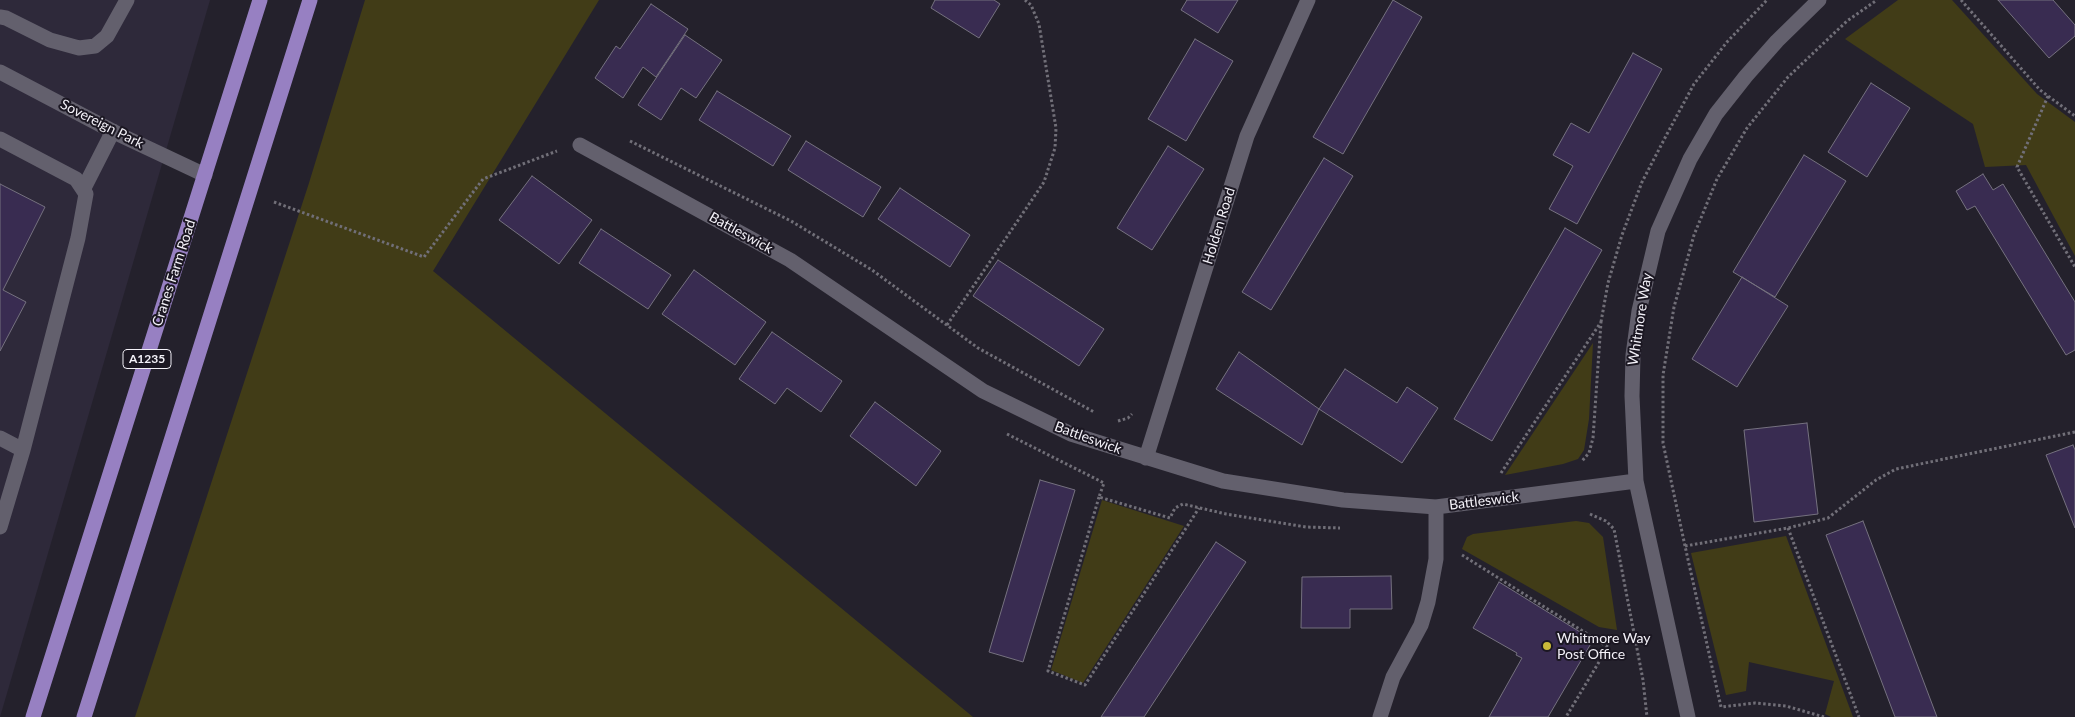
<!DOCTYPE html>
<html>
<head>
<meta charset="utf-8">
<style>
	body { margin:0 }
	canvas { display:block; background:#24212c }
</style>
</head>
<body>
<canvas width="2075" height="717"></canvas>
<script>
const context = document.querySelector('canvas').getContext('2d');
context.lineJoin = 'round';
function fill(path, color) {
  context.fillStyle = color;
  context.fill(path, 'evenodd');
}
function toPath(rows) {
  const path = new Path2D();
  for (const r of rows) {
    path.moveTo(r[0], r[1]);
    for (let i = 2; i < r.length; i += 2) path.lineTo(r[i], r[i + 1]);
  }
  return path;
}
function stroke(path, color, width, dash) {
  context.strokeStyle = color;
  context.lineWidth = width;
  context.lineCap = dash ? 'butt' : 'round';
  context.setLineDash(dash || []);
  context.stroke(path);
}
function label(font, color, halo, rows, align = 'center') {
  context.font = font + ' Lato,sans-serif';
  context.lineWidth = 4;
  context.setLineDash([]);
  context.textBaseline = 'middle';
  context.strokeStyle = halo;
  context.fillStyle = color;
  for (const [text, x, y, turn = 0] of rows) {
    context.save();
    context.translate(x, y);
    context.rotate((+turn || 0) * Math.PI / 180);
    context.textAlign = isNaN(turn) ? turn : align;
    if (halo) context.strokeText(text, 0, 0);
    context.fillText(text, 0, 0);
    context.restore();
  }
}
const built = toPath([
	[0,0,210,0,0,717]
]);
const green = toPath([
	[365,0,599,0,433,271,973,717,135,717,309,183],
	[1898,0,1952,0,2037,94,2075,122,2075,256,2026,165,1985,167,1973,124,1845,39],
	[1593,343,1589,419,1584,450,1578,459,1563,464,1505,475],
	[1102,500,1184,526,1083,683,1051,670],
	[1576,521,1589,523,1603,537,1617,630,1599,627,1462,549,1467,537,1473,534],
	[1786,536,1853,717,1831,717,1825,714,1834,681,1749,662,1746,691,1726,695,1691,553]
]);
const building = toPath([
	[935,0,994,0,1000,4,979,38,931,8,935,0],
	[1187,0,1238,0,1218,33,1181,10,1187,0],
	[1393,0,1422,17,1343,154,1313,137,1393,0],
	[1998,0,2053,0,2075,25,2075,36,2049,58,1998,0],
	[651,4,688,29,656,77,643,67,623,98,595,78,616,46,620,49,651,4],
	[685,35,722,60,696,98,681,88,661,120,638,105,685,35],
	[1195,39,1233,61,1186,141,1148,119,1195,39],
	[1633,53,1662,69,1577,224,1549,209,1573,166,1553,155,1571,123,1589,133,1633,53],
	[1871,83,1910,108,1867,177,1828,152,1871,83],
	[717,91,791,136,773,166,699,120,717,91],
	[806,141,881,187,863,217,788,170,806,141],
	[1168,146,1204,169,1152,250,1117,228,1168,146],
	[1804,155,1846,181,1775,297,1733,272,1804,155],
	[1324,158,1353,176,1271,310,1242,292,1324,158],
	[1983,174,1993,190,2003,184,2075,302,2075,350,2066,355,1975,206,1967,210,1956,191,1983,174],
	[532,176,592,220,559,264,499,220,532,176],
	[0,184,45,207,3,290,26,302,0,351,0,184],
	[900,188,970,235,950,267,878,219,900,188],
	[1565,228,1602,250,1492,441,1454,419,1565,228],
	[601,229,671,275,648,309,579,263,601,229],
	[998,260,1104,329,1079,366,973,296,998,260],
	[694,270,766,322,735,365,662,314,694,270],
	[1742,277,1788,306,1737,387,1692,359,1742,277],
	[772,332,842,381,821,412,787,388,775,404,739,379,772,332],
	[1239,352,1319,409,1302,445,1216,389,1239,352],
	[1345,369,1397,403,1407,387,1438,408,1402,463,1319,409,1345,369],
	[875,402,941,451,916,486,850,436,875,402],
	[1807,423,1818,514,1754,522,1744,430,1807,423],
	[2073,445,2075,450,2075,528,2046,455,2073,445],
	[1040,480,1075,490,1023,662,989,652,1040,480],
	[1863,521,1937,717,1895,717,1826,535,1863,521],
	[1216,542,1246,562,1144,717,1101,717,1216,542],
	[1391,576,1392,609,1350,609,1350,628,1301,628,1302,577,1391,576],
	[1499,582,1593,640,1548,717,1489,717,1522,658,1516,655,1517,653,1473,628,1499,582]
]);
const path = toPath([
	[1961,0,2040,90,2075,116],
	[2048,96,2017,167,2075,267],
	[630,141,791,221,872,270,978,348,1094,412],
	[274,202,424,257,483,179,557,151],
	[1601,322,1608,283,1622,235,1642,182,1667,134,1694,84,1727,42,1767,0],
	[947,325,1044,182,1055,148,1056,128,1039,24,1031,5,1025,0],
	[1118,421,1128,418,1132,414],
	[1007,434,1104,483,1099,497,1170,518,1175,508,1183,504,1226,514,1306,527,1340,528],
	[1501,473,1601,322,1593,438,1589,453,1582,461],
	[1099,497,1048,671,1085,685,1199,508],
	[1590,514,1606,521,1614,529,1643,680,1647,717],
	[1788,528,1859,717],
	[1685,546,1663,443,1663,375,1674,307,1694,235,1717,179,1747,128,1788,77,1847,21,1877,0],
	[1462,555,1608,647,1566,717],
	[1824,717,1786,706,1755,703,1721,707,1685,546,1788,528,1828,518,1876,480,1896,469,2075,432]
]);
const minor = toPath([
	[0,17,6,18,50,40,79,48,95,46,107,36,127,0],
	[0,72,118,134,205,175],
	[0,139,76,179,86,194,78,238,23,450,0,527],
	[580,145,790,260,983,391,1071,434,1223,481,1343,500,1436,507,1636,481],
	[84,188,113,131],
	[0,438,23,450],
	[1146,458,1247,136,1308,0],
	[1380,717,1393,677,1421,625,1428,602,1436,559,1436,507],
	[1688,717,1636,481,1632,396,1633,355,1639,311,1658,231,1690,159,1716,114,1746,76,1777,41,1819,0]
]);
const major = toPath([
	[33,717,260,0],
	[84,717,310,0]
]);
const markers = [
	[1547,646,5,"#cbba39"]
];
const shields = [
	[147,359,48]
];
const shieldNames = [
	["A1235",147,359]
];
const streetNames = [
	["Sovereign Park",102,124,27],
	["Holden Road",1219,226,-73],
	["Battleswick",741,233,29],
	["Cranes Farm Road",174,273,-72],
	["Whitmore Way",1640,319,-81],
	["Battleswick",1088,438,20],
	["Battleswick",1484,501,-7]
];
const poiNames = [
	["Whitmore Way",1557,638],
	["Post Office",1557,654]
];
fill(built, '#2e293a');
fill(green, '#413c17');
fill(building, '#392c51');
stroke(building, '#75717f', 1);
stroke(path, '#716f78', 3, [2.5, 2.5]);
stroke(minor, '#63606d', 15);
stroke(major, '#9780c2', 15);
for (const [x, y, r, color] of markers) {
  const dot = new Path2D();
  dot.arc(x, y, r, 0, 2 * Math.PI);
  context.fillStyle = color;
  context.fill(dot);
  stroke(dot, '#1b1722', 2);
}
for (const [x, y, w] of shields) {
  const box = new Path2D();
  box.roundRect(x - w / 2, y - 9.5, w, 19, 4);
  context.fillStyle = '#1b1722';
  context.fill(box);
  stroke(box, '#f3f1f8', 1);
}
label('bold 12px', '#f3f1f8', null, shieldNames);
label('14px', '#f3f1f8', '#1b1722', streetNames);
label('14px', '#f3f1f8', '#1b1722', poiNames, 'left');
</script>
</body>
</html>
